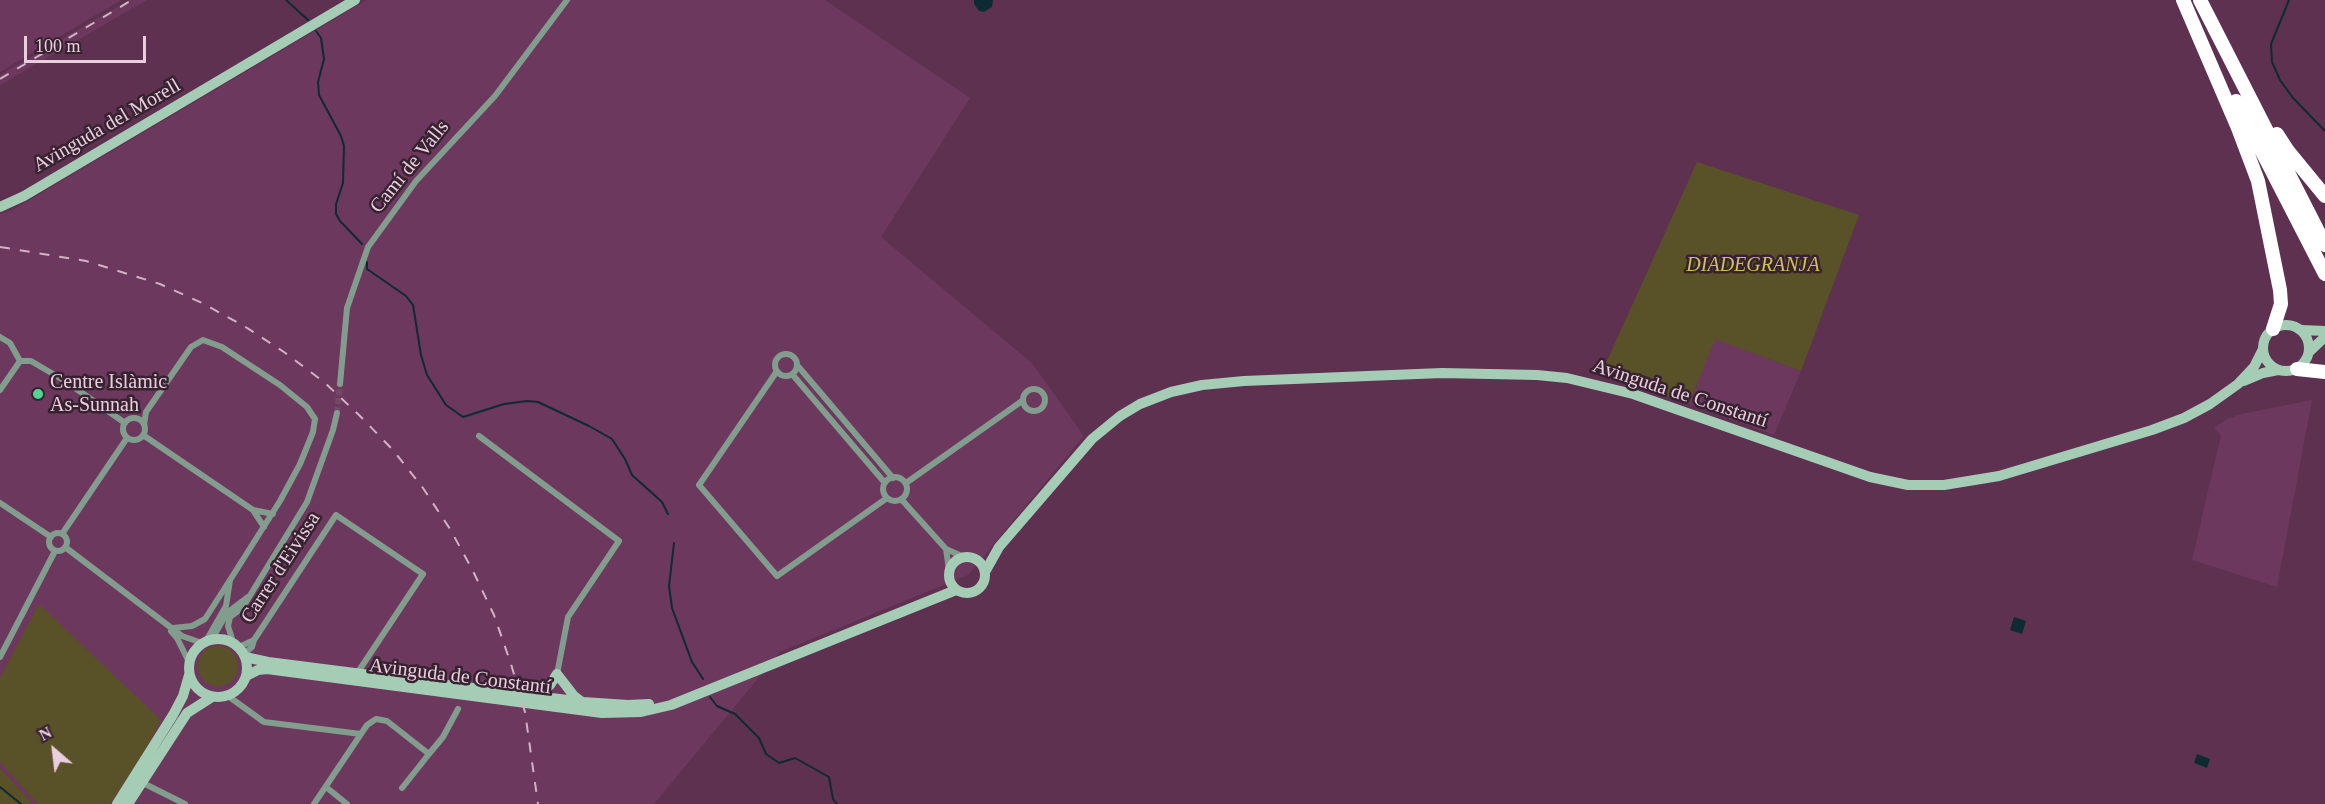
<!DOCTYPE html>
<html>
<head>
<meta charset="utf-8">
<style>
	body { margin:0 }
	#map { position:relative; width:2325px; height:804px; overflow:hidden; background:#5e3151; font-family:Georgia,serif }
	canvas { display:block }
	.north { position:absolute; left:24px; top:720px; width:60px; height:60px; -webkit-text-stroke:4px #372230; paint-order:stroke; rotate:332deg; font-size:16px; font-weight:700; line-height:24px; text-align:center; color:#eacee0 }
	.north::after { content:''; display:block; margin:auto; width:21px; height:27px; background:#eacee0; clip-path:polygon(50% 0,100% 100%,50% 72%,0 100%) }
	.scale { position:absolute; left:24px; top:36px; width:122px; height:27px; box-sizing:border-box; border:3px solid #eacee0; border-top:0; padding-left:8px; font-size:18px; line-height:21px; white-space:nowrap; color:#eacee0; -webkit-text-stroke:4px #372230; paint-order:stroke }
</style>
</head>
<body>
<div id="map">
<canvas width="2325" height="804"></canvas>
<div class="north">N</div>
<div class="scale">100 m</div>
</div>
<script>
const context = document.querySelector('canvas').getContext('2d');
context.lineJoin = 'round';
function fill(path, color) {
  context.fillStyle = color;
  context.fill(path, 'evenodd');
}
function toPath(rows) {
  const path = new Path2D();
  for (const r of rows) {
    if (r.length === 3) {
      path.moveTo(r[0] + r[2], r[1]);
      path.arc(r[0], r[1], r[2], 0, 2 * Math.PI);
      continue;
    }
    path.moveTo(r[0], r[1]);
    for (let i = 2; i < r.length; i += 2) path.lineTo(r[i], r[i + 1]);
  }
  return path;
}
function stroke(path, color, width, dash) {
  context.strokeStyle = color;
  context.lineWidth = width;
  context.lineCap = dash ? 'butt' : 'round';
  context.setLineDash(dash || []);
  context.stroke(path);
}
function label(font, color, halo, rows, align = 'center') {
  context.font = font + ' Georgia,serif';
  context.lineWidth = 5;
  context.setLineDash([]);
  context.textBaseline = 'middle';
  context.strokeStyle = halo;
  context.fillStyle = color;
  for (const [text, x, y, turn = 0] of rows) {
    context.save();
    context.translate(x, y);
    context.rotate((+turn || 0) * Math.PI / 180);
    context.textAlign = isNaN(turn) ? turn : align;
    if (halo) context.strokeText(text, 0, 0);
    context.fillText(text, 0, 0);
    context.restore();
  }
}
const built = toPath([
	[0,0,121,0,0,72],
	[129,0,147,0,0,85,0,75],
	[367,0,825,0,970,98,881,237,1032,363,1084,436,968,575,780,652,654,804,33,804,0,768,0,214,11,211],
	[1715,338,1801,371,1774,435,1689,404],
	[2312,400,2277,587,2192,560,2221,435,2214,428,2227,419,2241,414]
]);
const green = toPath([
	[1697,162,1859,215,1801,371,1715,339,1689,404,1601,374],
	[39,604,161,720,143,754,110,804,38,804,0,762,0,678],
	[218,666,20],
	[0,768,33,804,0,804]
]);
const water = toPath([
	[993,0,992,7,984,12,979,11,974,4,974,0],
	[2014,617,2026,621,2022,634,2010,630],
	[2197,754,2210,759,2207,768,2194,763]
]);
const stream = toPath([
	[286,0,308,20],
	[2289,0,2271,44,2272,62,2280,80,2293,98,2325,131],
	[316,31,321,38,324,59,318,82,319,95,341,136,344,146,343,183,336,204,336,214,340,221,362,244],
	[367,262,367,269,406,296,413,305,421,355,427,375,446,405,463,417,504,404,527,401,538,402,589,426,612,439,625,459,632,475,662,502,668,514],
	[674,543,669,586,672,608,692,662,703,679],
	[710,697,717,706,735,714,759,738,766,754,779,763,795,758,829,777,833,799,837,804],
	[0,787,21,804]
]);
const streetTunnel = toPath([
	[337,413,340,384]
]);
const street = toPath([
	[0,337,10,343,20,361],
	[786,365,11],
	[20,361,31,361,65,381,125,423],
	[797,365,893,478],
	[777,371,699,485,777,576,887,498],
	[792,374,885,483],
	[340,384,347,308,368,247,416,181,495,96,567,0],
	[1034,400,11],
	[0,390,20,361],
	[134,429,11],
	[144,425,146,412,191,347,203,340,222,347,280,385,307,407,315,419,313,432,300,464,280,501,230,580,226,606,206,641],
	[143,435,253,510,264,527],
	[479,436,619,541,568,617,557,674],
	[895,489,12],
	[906,483,1022,401],
	[902,500,946,549],
	[0,503,51,537],
	[253,510,273,514],
	[58,542,9],
	[62,534,127,438],
	[65,547,182,636,202,643],
	[949,570,946,549,964,557],
	[173,628,192,626,205,619,230,580],
	[171,631,177,638,189,662],
	[212,639,227,613,248,597],
	[233,642,228,626,230,617,243,607,307,502,333,430,337,413],
	[239,647,254,640],
	[244,654,252,647,254,640,336,515,423,574,358,672],
	[0,657,55,551],
	[228,696,264,722,361,734],
	[429,754,443,737,458,709],
	[143,783,185,804],
	[326,787,347,804],
	[314,804,367,725,376,719,387,721,429,754,402,788]
]);
const secondary = toPath([
	[0,207,24,196,355,0],
	[2286,348,23],
	[2302,330,2325,331],
	[2310,351,2325,337],
	[2244,381,2263,373,2278,370],
	[967,575,18],
	[985,572,999,547,1092,439,1120,416,1140,404,1171,392,1202,385,1244,381,1442,373,1537,375,1567,378,1633,394,1870,477,1908,485,1944,485,1999,476,2152,430,2184,418,2210,404,2238,384,2254,367,2263,349],
	[218,668,29],
	[245,657,268,662,583,702,628,705,649,704],
	[557,674,574,696,582,702],
	[246,676,258,670,267,669,602,713,641,712,671,705,956,590],
	[535,696,550,685,557,674],
	[117,804,173,715,183,696,189,675],
	[128,804,187,713,212,697]
]);
const highway = toPath([
	[2183,0,2238,128,2258,181,2280,290,2281,304,2273,329],
	[2200,0,2325,245],
	[2236,101,2325,274],
	[2277,134,2288,151,2325,196],
	[2297,369,2325,372]
]);
const rail = toPath([
	[0,79,132,0],
	[0,247,86,261,160,284,202,303,244,326,284,352,324,382,359,415,393,450,423,488,450,529,472,569,494,615,511,664,525,712,538,804]
]);
const markers = [
	[38,394,6,"#53d396"]
];
const streetNames = [
	["Avinguda del Morell",107,126,-30],
	["Camí de Valls",410,167,-51],
	["Avinguda de Constantí",1680,394,18],
	["Carrer d'Eivissa",281,568,-57],
	["Avinguda de Constantí",460,677,7]
];
const parkNames = [
	["DIADEGRANJA",1753,266]
];
const poiNames = [
	["Centre Islàmic",50,383],
	["As-Sunnah",50,406]
];
fill(built, '#6d385d');
fill(green, '#595127');
fill(water, '#0e2a32');
stroke(stream, '#0e2a32', 2);
stroke(streetTunnel, '#734966', 6, [6, 3]);
stroke(street, '#829c8d', 6);
stroke(secondary, '#a5cdb6', 10);
stroke(highway, '#fff', 14);
stroke(rail, '#d1b2c7', 2, [10, 10]);
for (const [x, y, r, color] of markers) {
  const dot = new Path2D();
  dot.arc(x, y, r, 0, 2 * Math.PI);
  context.fillStyle = color;
  context.fill(dot);
  stroke(dot, '#372230', 2);
}
label('20px', '#eacee0', '#372230', streetNames);
label('italic 20px', '#d1bf5b', '#372230', parkNames);
label('20px', '#eacee0', '#372230', poiNames, 'left');
</script>
</body>
</html>
